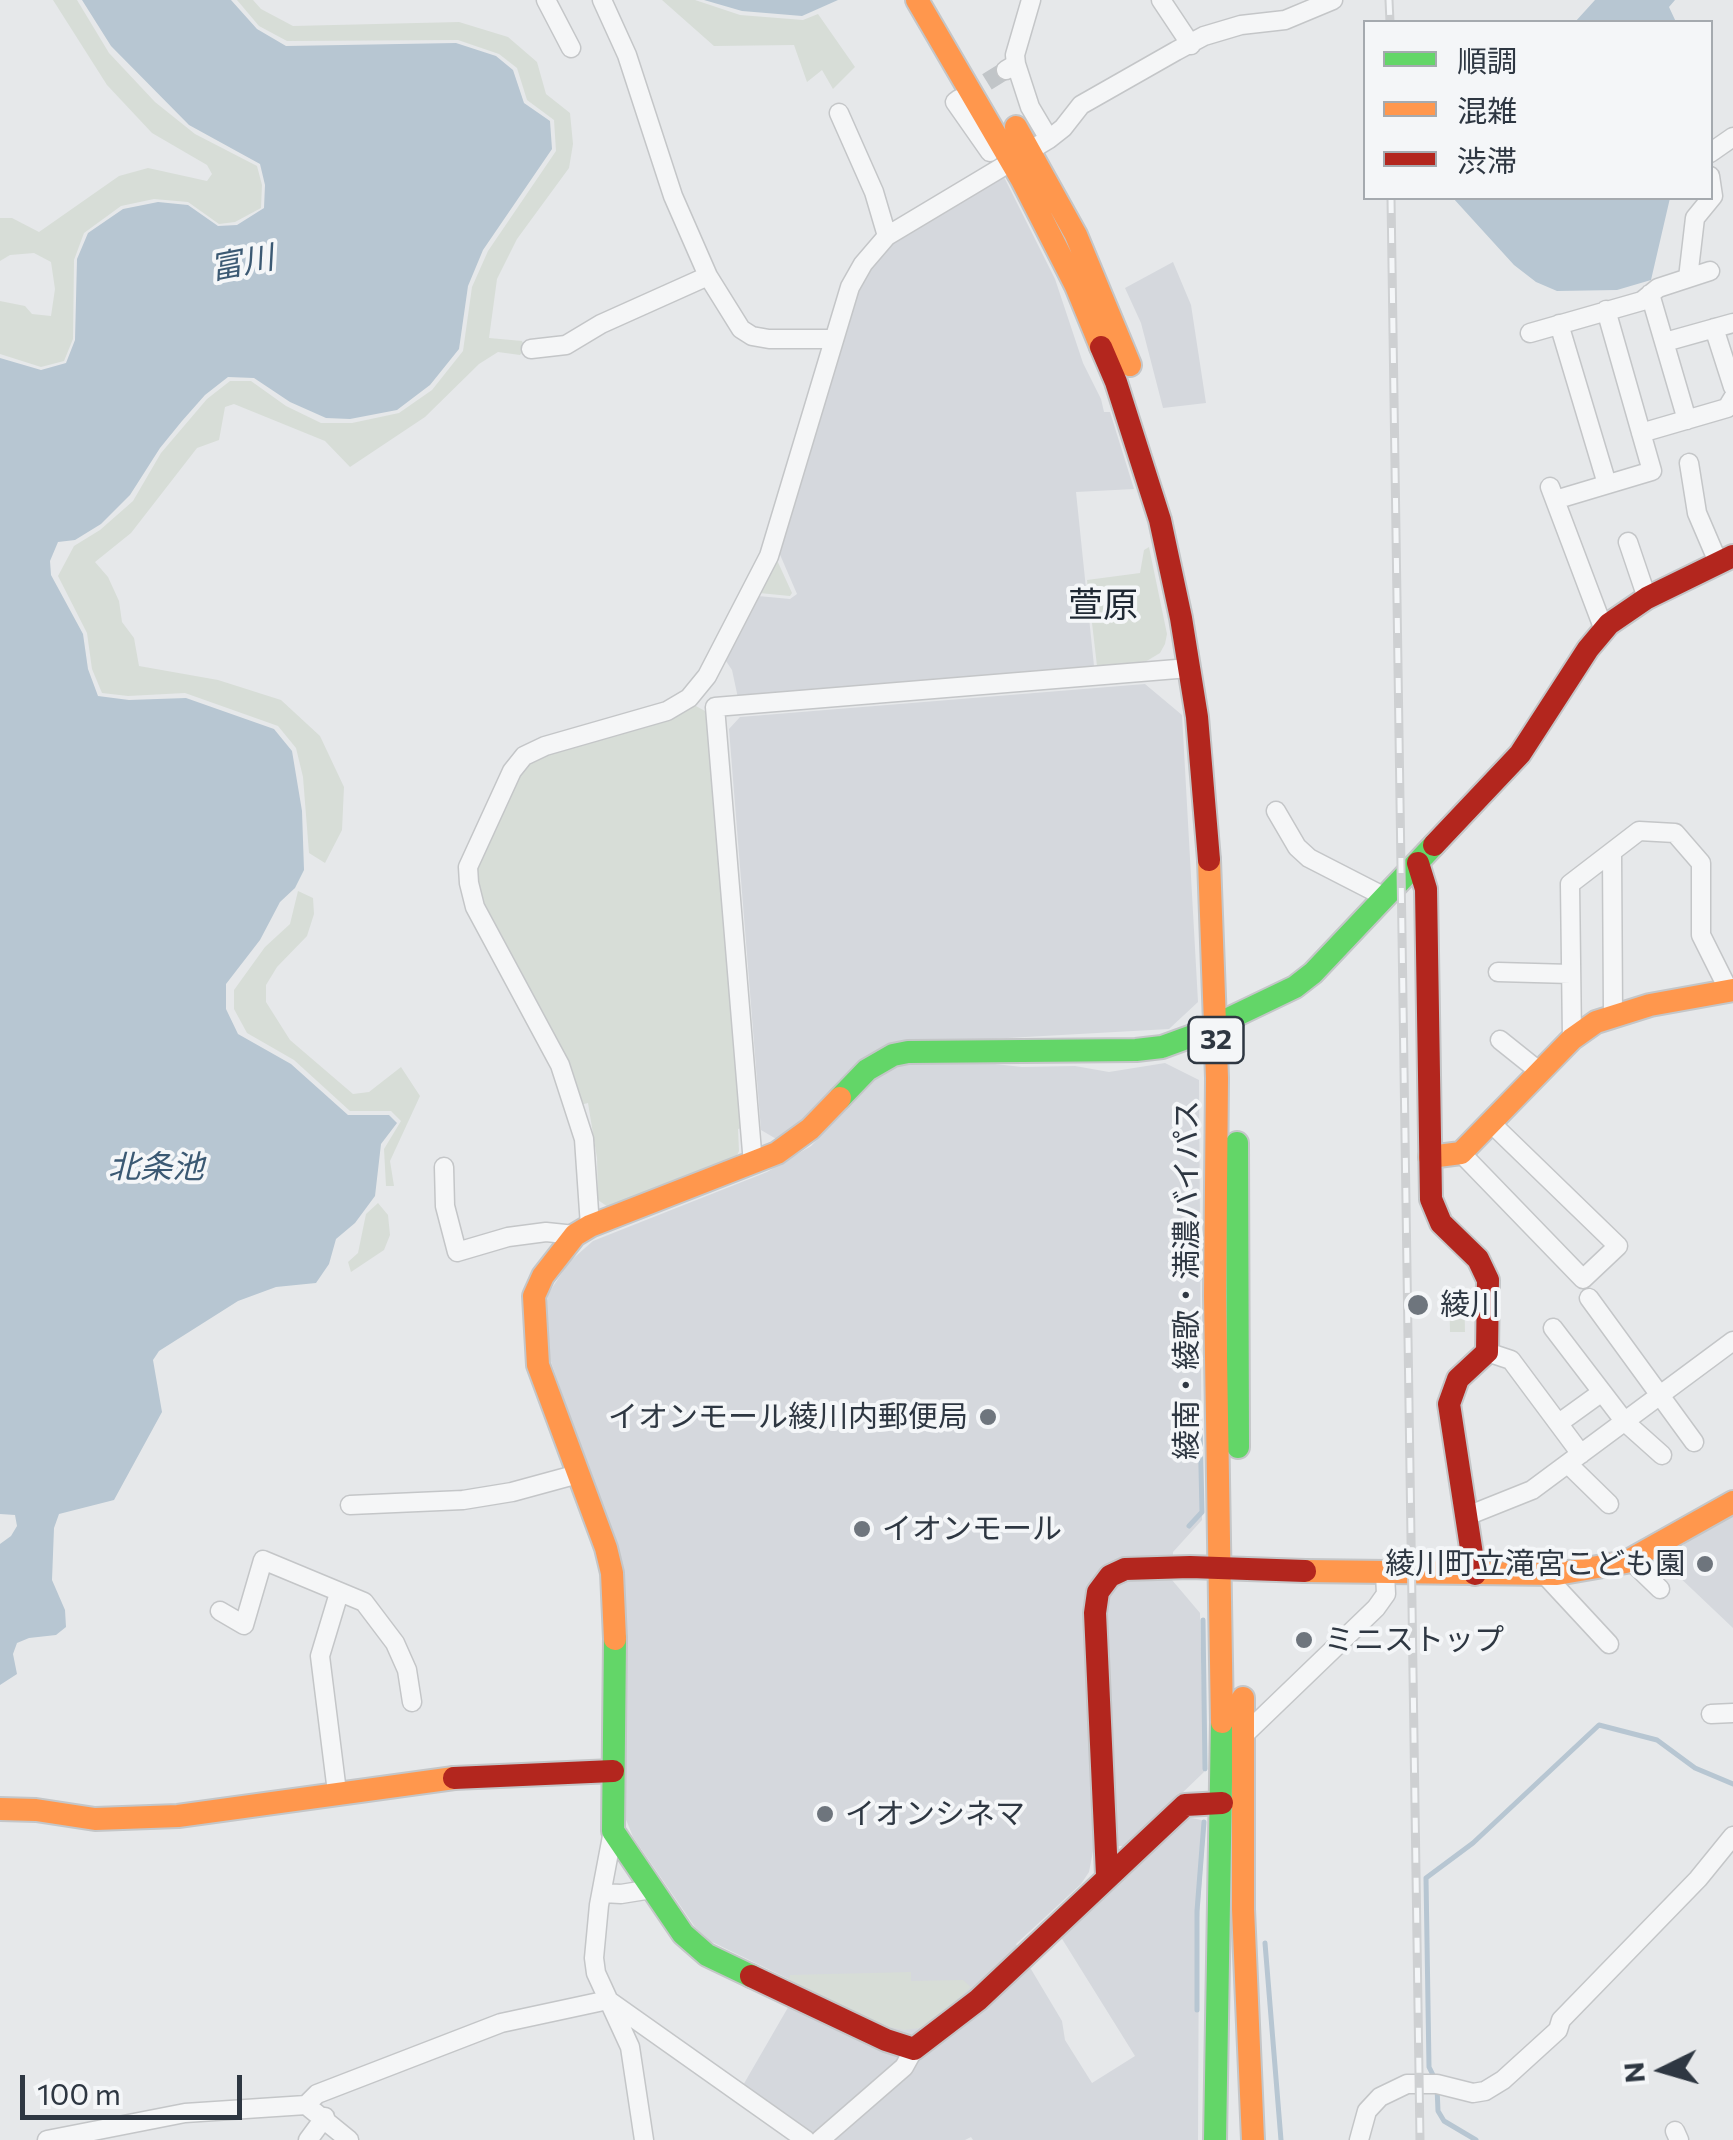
<!DOCTYPE html>
<html>
<head>
<meta charset="utf-8">
<style>
	body { margin:0 }
	#map { position:relative; width:1733px; height:2140px; overflow:hidden; background:#e6e8ea; font-family:Commissioner,"Noto Sans JP",sans-serif }
	canvas { display:block }
	.legend { position:absolute; left:1363px; top:20px; width:350px; height:180px; box-sizing:border-box; background:#f4f6f8; border:2px solid #a5aaaf; margin:0; padding:12px 18px; list-style:none; font-size:30px; color:#2e3742 }
	.legend li { display:flex; align-items:center; gap:20px; height:50px }
	.legend b { width:50px; border:2px solid #a5aaaf }
	.north { position:absolute; left:1613px; top:2020px; width:100px; height:100px; -webkit-text-stroke:8px #f4f6f8; paint-order:stroke; rotate:265deg; font-size:28px; font-weight:700; line-height:40px; text-align:center; color:#2e3742 }
	.north::after { content:''; display:block; margin:auto; width:35px; height:45px; background:#2e3742; clip-path:polygon(50% 0,100% 100%,50% 72%,0 100%) }
	.scale { position:absolute; left:20px; top:2075px; width:222px; height:45px; box-sizing:border-box; border:5px solid #2e3742; border-top:0; padding-left:12px; font-size:30px; line-height:35px; white-space:nowrap; color:#2e3742; -webkit-text-stroke:8px #f4f6f8; paint-order:stroke }
</style>
</head>
<body>
<div id="map">
<canvas width="1733" height="2140"></canvas>
<ul class="legend">
<li><b style="height:12px;background:#63d668"></b>順調</li>
<li><b style="height:12px;background:#ff974d"></b>混雑</li>
<li><b style="height:12px;background:#b3261e"></b>渋滞</li>
</ul>
<div class="north">N</div>
<div class="scale">100 m</div>
</div>
<script>
const context = document.querySelector('canvas').getContext('2d');
context.lineJoin = 'round';
function fill(path, color) {
  context.fillStyle = color;
  context.fill(path, 'evenodd');
}
function toPath(rows) {
  const path = new Path2D();
  for (const r of rows) {
    path.moveTo(r[0], r[1]);
    for (let i = 2; i < r.length; i += 2) path.lineTo(r[i], r[i + 1]);
  }
  return path;
}
function stroke(path, color, width, dash) {
  context.strokeStyle = color;
  context.lineWidth = width;
  context.lineCap = dash ? 'butt' : 'round';
  context.setLineDash(dash || []);
  context.stroke(path);
}
function label(font, color, halo, rows, align = 'center') {
  context.font = font + ' Commissioner,"Noto Sans JP",sans-serif';
  context.lineWidth = 8;
  context.setLineDash([]);
  context.textBaseline = 'middle';
  context.strokeStyle = halo;
  context.fillStyle = color;
  for (const [text, x, y, turn = 0] of rows) {
    context.save();
    context.translate(x, y);
    context.rotate((+turn || 0) * Math.PI / 180);
    context.textAlign = isNaN(turn) ? turn : align;
    if (halo) context.strokeText(text, 0, 0);
    context.fillText(text, 0, 0);
    context.restore();
  }
}
const built = toPath([
	[1004,177,1055,279,1083,363,1101,399,1104,412,1110,412,1134,489,1076,492,1094,666,738,698,732,670,726,661,758,596,790,599,797,594,778,550,858,284,886,247],
	[1173,262,1191,305,1206,403,1163,408,1141,323,1125,288],
	[1145,684,1182,715,1198,1002,1169,1029,900,1044,778,1140,761,1130,729,729,740,717],
	[986,1063,1022,1067,1075,1066,1109,1072,1165,1063,1199,1080,1202,1520,1173,1552,1172,1580,1200,1613,1204,1772,1127,1846,1094,1846,1089,1872,1081,1884,1016,1944,1062,2021,1065,2040,1092,2083,1135,2056,1059,1934,1187,1817,1206,1821,1199,1918,1198,2140,973,2140,971,2137,965,2140,815,2140,742,2087,801,1985,710,1941,695,1927,633,1837,625,1817,625,1577,549,1356,545,1313,548,1294,569,1262,593,1241,767,1172,811,1146,883,1071,895,1064],
	[1733,1515,1733,1628,1674,1572,1685,1541]
]);
const green = toPath([
	[53,0,77,0,109,53,155,102,195,134,257,166,262,185,261,208,235,222,219,224,188,202,154,199,121,206,84,233,74,260,73,339,64,361,41,367,0,354,0,301,25,306,32,314,51,316,55,289,51,262,34,253,10,255,0,261,0,218,12,218,39,232,119,176,148,168,207,181,212,174,207,165,152,133,107,85],
	[237,0,253,0,261,9,293,26,459,22,508,37,537,62,546,94,570,113,573,144,569,168,517,239,497,279,489,338,522,341,525,349,520,355,498,352,479,364,425,417,350,467,325,441,234,404,225,407,219,440,197,448,131,533,95,562,108,577,119,601,122,622,134,638,139,666,218,680,281,700,320,736,344,787,342,830,325,863,309,853,303,777,296,748,278,726,185,693,128,696,102,693,92,669,87,633,58,576,74,546,100,530,133,501,161,453,207,399,230,381,251,381,286,406,321,423,352,423,399,413,432,390,463,351,472,287,488,251,556,151,554,120,527,100,517,68,499,54,458,40,287,41,259,26],
	[662,0,695,0,740,15,803,20,818,14,855,67,833,89,822,70,807,82,794,45,714,46],
	[1149,547,1167,634,1165,644,1160,653,1145,662,1097,666,1087,580,1140,573,1144,550],
	[776,558,792,593,790,596,759,593],
	[694,705,705,711,709,733,742,1128,738,1129,739,1151,735,1160,608,1207,598,1200,597,1158,588,1103,580,1105,560,1044,480,895,476,877,478,859,513,787,526,768,541,755],
	[298,891,313,898,314,914,307,936,277,967,266,985,266,1002,290,1040,353,1094,369,1092,401,1067,420,1096,390,1161,394,1186,386,1186,384,1149,401,1121,391,1111,350,1111,294,1060,247,1033,234,1009,234,990,265,947,290,924],
	[378,1203,388,1215,390,1235,384,1250,351,1272,348,1262,358,1253,366,1214],
	[1464,1287,1465,1332,1450,1332,1449,1288],
	[911,1972,911,1981,963,1980,971,1987,927,2027,904,2030,884,2026,789,1981,790,1975]
]);
const water = toPath([
	[82,0,231,0,257,29,286,46,456,43,496,56,513,70,524,103,550,121,552,149,483,250,468,286,459,349,430,385,397,410,350,419,326,418,290,402,254,378,228,377,205,395,182,421,160,448,130,495,101,524,75,540,58,542,50,561,51,575,83,634,88,669,98,696,129,700,186,698,274,729,292,751,302,811,304,870,295,888,280,902,260,940,226,984,226,1009,238,1034,291,1064,348,1115,389,1115,397,1123,381,1144,375,1196,355,1223,336,1239,329,1264,316,1283,276,1287,238,1301,159,1351,153,1360,162,1412,114,1500,59,1514,54,1528,52,1580,65,1610,66,1627,56,1635,29,1638,17,1643,13,1654,17,1674,0,1685,0,1544,11,1536,17,1526,15,1515,0,1514,0,358,41,370,66,363,75,340,77,259,88,233,123,209,158,202,188,205,218,226,237,225,264,208,265,185,260,164,189,125,111,46],
	[704,0,838,0,802,16,742,11],
	[1595,0,1675,0,1669,7,1676,22,1575,22],
	[1453,198,1670,198,1651,280,1617,290,1557,291,1536,282,1514,265]
]);
const stream = toPath([
	[1199,1232,1199,1279],
	[1189,1526,1202,1512,1200,1423],
	[1203,1620,1205,1769],
	[1265,1943,1281,2140],
	[1197,2010,1197,1911,1204,1822],
	[1434,2077,1429,2067,1426,1878,1473,1843,1599,1725,1657,1740,1695,1768,1733,1784],
	[1437,2087,1438,2111,1444,2121,1476,2140]
]);
const streetTunnel = toPath([
	[964,96,1006,70]
]);
const street = toPath([
	[546,0,571,48],
	[602,0,627,55,673,196,708,276,741,329,752,336,769,339,833,339],
	[1161,0,1191,45],
	[1016,64,1015,55,1031,0],
	[1006,70,1016,64,1030,107,1049,139],
	[959,99,955,102,990,152],
	[839,113,874,192,887,236],
	[1710,153,1733,137],
	[1688,278,1695,218,1713,196,1710,176],
	[1650,294,1687,420],
	[1559,324,1607,484],
	[1714,328,1733,387],
	[1530,333,1642,301,1658,288,1710,271],
	[1665,342,1733,323],
	[531,349,566,345,601,324,708,276],
	[1641,433,1727,408,1733,398],
	[1689,463,1697,513,1718,562],
	[1550,487,1604,630],
	[1555,500,1652,471,1606,310],
	[1628,542,1647,598],
	[1276,811,1297,847,1309,858,1385,897],
	[1612,852,1613,1014],
	[1498,972,1571,974],
	[1572,1039,1570,884,1639,831,1675,833,1701,863,1701,935,1729,991],
	[1500,1040,1540,1072],
	[1461,1153,1583,1279,1618,1246,1491,1123],
	[753,1164,715,707,1189,668],
	[444,1167,445,1206,457,1252,508,1237,546,1232,575,1235],
	[590,1226,584,1139,560,1065,475,907,469,883,468,867,512,771,524,756,545,746,667,711,689,698,707,676,769,556,850,287,863,264,887,236,1049,139,1063,128,1081,105,1176,51,1204,36,1241,25,1285,20,1333,0],
	[1589,1298,1694,1442],
	[1553,1328,1625,1422,1662,1455],
	[1487,1352,1511,1360,1581,1454],
	[1559,1423,1602,1392],
	[1568,1464,1609,1504],
	[350,1505,463,1500,512,1492,578,1474],
	[1467,1516,1532,1490,1733,1341],
	[1630,1560,1660,1589],
	[1544,1574,1609,1644],
	[220,1611,244,1625,263,1560,364,1602,395,1643,407,1670,412,1702],
	[1711,1714,1733,1713],
	[1243,1736,1376,1608,1386,1594,1385,1573],
	[337,1792,320,1656,339,1593],
	[613,1831,599,1905,594,1958,596,1973,630,2047,644,2140],
	[602,1893,621,1894,652,1889],
	[306,2105,317,2094,501,2023,608,2000,806,2140],
	[1675,2131,1679,2140],
	[47,2140,185,2113,306,2105,349,2140],
	[308,2140,325,2117],
	[820,2140,904,2067,914,2049],
	[1359,2140,1367,2111,1380,2097,1407,2084,1437,2084,1473,2093,1485,2091,1503,2080,1558,2030,1561,2020,1698,1879,1733,1836]
]);
const fast = toPath([
	[840,1098,867,1070,893,1055,908,1052,1136,1050,1162,1047,1195,1035,1295,987,1313,973,1434,845],
	[1237,1143,1238,1447],
	[615,1639,613,1831,683,1934,707,1955,751,1976],
	[1215,2140,1222,1722]
]);
const slow = toPath([
	[917,0,1022,180,1076,286,1101,347],
	[1016,127,1076,235,1130,365],
	[1209,860,1217,1078,1215,1296,1222,1722],
	[1430,1157,1461,1153,1572,1039,1596,1022,1650,1005,1733,990],
	[1305,1571,1557,1574,1626,1562,1733,1502],
	[615,1639,612,1573,606,1548,538,1365,534,1296,543,1276,575,1235,590,1226,777,1153,810,1129,840,1098],
	[1243,1698,1243,1909,1253,2140],
	[0,1809,36,1810,95,1819,178,1816,454,1778]
]);
const jam = toPath([
	[1101,347,1116,382,1160,520,1181,618,1197,717,1209,860],
	[1434,845,1520,754,1588,649,1609,624,1647,598,1733,556],
	[1418,863,1426,889,1431,1199,1441,1223,1478,1259,1488,1280,1487,1352,1458,1379,1449,1404,1475,1574],
	[454,1778,613,1771],
	[1107,1875,1095,1613,1098,1592,1110,1576,1125,1569,1190,1567,1305,1571],
	[751,1976,886,2040,914,2049,978,2000,1185,1805,1222,1803]
]);
const rail = toPath([
	[1389,0,1390,22],
	[1391,198,1420,2140]
]);
const markers = [
	[1418,1305,12,"#6e757d"],
	[988,1417,10,"#6e757d"],
	[862,1529,10,"#6e757d"],
	[1705,1564,10,"#6e757d"],
	[1304,1640,10,"#6e757d"],
	[825,1814,10,"#6e757d"]
];
const shields = [
	[1216,1040,55]
];
const shieldNames = [
	["32",1216,1040]
];
const streetNames = [
	["綾南・綾歌・満濃バイパス",1187,1280,-90]
];
const poiNames = [
	["綾川",1440,1305],
	["イオンモール綾川内郵便局",968,1417,"right"],
	["イオンモール",882,1529],
	["綾川町立滝宮こども園",1685,1564,"right"],
	["ミニストップ",1324,1640],
	["イオンシネマ",845,1814]
];
const waterNames = [
	["富川",242,263,-11],
	["北条池",156,1167]
];
const quarterNames = [
	["萱原",1103,605]
];
fill(built, '#d5d8dd');
fill(green, '#d7ddd7');
fill(water, '#b7c6d2');
stroke(stream, '#b7c6d2', 5);
stroke(streetTunnel, '#c1c5c8', 18, [18, 9]);
stroke(street, '#c4c6c8', 21);
stroke(fast, '#c4c6c8', 26);
stroke(slow, '#c4c6c8', 26);
stroke(jam, '#c4c6c8', 26);
stroke(street, '#f5f6f7', 18);
stroke(fast, '#63d668', 22);
stroke(slow, '#ff974d', 22);
stroke(jam, '#b3261e', 22);
stroke(rail, '#ced0d2', 9);
stroke(rail, '#f4f6f8', 5, [15]);
for (const [x, y, r, color] of markers) {
  const dot = new Path2D();
  dot.arc(x, y, r, 0, 2 * Math.PI);
  context.fillStyle = color;
  context.fill(dot);
  stroke(dot, '#f4f6f8', 4);
}
for (const [x, y, w] of shields) {
  const box = new Path2D();
  box.roundRect(x - w / 2, y - 23, w, 46, 8);
  context.fillStyle = '#f4f6f8';
  context.fill(box);
  stroke(box, '#2e3742', 2.5);
}
label('bold 28px', '#2e3742', null, shieldNames);
label('30px', '#2e3742', '#f4f6f8', streetNames);
label('30px', '#2e3742', '#f4f6f8', poiNames, 'left');
label('italic 32px', '#3b5973', '#f4f6f8', waterNames);
label('35px', '#1f2833', '#f4f6f8', quarterNames);
</script>
</body>
</html>
